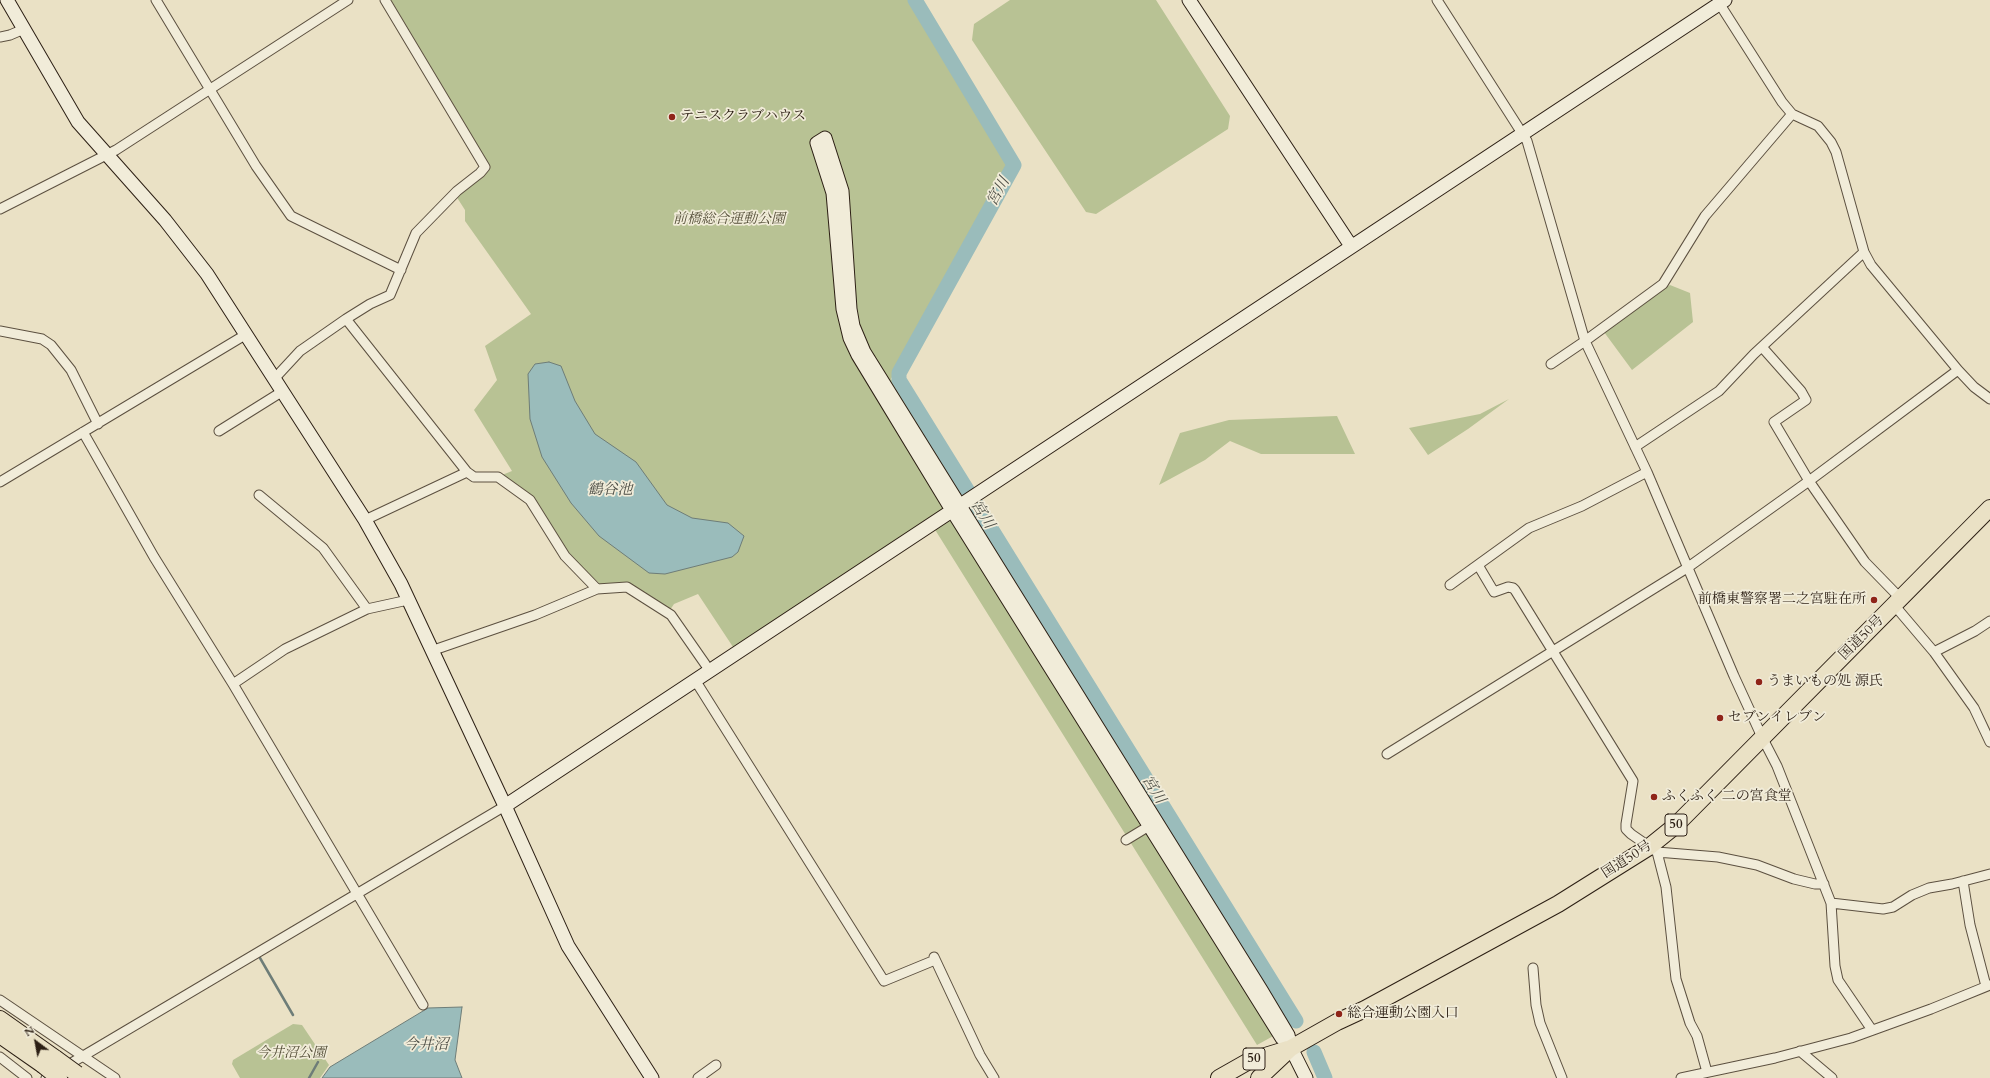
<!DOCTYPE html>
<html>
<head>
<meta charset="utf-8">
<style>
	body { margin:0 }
	#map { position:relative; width:1990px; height:1078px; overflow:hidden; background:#eae1c5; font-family:Cardo,serif }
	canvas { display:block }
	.north { position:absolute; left:16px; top:1022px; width:40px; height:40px; -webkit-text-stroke:3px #f1ecd9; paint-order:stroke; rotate:328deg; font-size:11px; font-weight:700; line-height:16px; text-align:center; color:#2c1f14 }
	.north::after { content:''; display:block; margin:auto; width:14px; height:18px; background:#2c1f14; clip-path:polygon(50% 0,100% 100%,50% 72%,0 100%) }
</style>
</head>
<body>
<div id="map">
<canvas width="1990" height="1078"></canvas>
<div class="north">N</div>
</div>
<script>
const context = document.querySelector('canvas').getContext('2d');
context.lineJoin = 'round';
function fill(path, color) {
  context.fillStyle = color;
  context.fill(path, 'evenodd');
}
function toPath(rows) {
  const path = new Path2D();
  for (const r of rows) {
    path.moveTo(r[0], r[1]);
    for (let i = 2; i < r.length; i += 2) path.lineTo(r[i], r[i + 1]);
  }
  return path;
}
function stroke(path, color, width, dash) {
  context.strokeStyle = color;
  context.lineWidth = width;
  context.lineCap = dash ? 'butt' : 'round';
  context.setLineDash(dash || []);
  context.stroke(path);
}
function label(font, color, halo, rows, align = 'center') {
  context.font = font + ' Cardo,"Noto Serif JP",serif';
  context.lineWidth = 3.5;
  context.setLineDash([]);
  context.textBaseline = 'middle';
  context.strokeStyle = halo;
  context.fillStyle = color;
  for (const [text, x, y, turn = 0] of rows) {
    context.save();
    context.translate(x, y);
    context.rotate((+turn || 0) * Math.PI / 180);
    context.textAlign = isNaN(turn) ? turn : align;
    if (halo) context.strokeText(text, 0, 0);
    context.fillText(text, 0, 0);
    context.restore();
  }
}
const green = toPath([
	[391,0,908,0,1011,164,891,379,966,496,1293,1025,1257,1045,929,520,733,647,698,594,674,604,670,610,627,584,601,585,567,554,555,535,502,475,512,471,474,410,497,380,485,346,531,314,465,221,465,210,456,196,487,168,487,161],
	[1010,0,1156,0,1230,116,1228,129,1096,214,1086,212,972,40,974,24],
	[1670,285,1690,293,1693,322,1632,370,1604,332],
	[1509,399,1468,429,1428,455,1409,428,1480,414],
	[1337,416,1355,454,1261,454,1230,441,1205,460,1159,485,1180,433,1229,420],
	[293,1024,302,1025,329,1065,320,1078,240,1078,232,1064,233,1060]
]);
const water = toPath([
	[549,362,561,366,575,401,595,434,636,462,667,505,692,518,728,523,744,536,738,552,732,557,665,574,649,573,599,536,571,503,542,457,530,419,528,374,535,364,549,362],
	[462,1007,455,1060,462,1078,322,1078,330,1067,428,1008,462,1007]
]);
const stream = toPath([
	[260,958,293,1015],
	[309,1078,318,1062]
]);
const river = toPath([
	[915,0,1014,165,899,373,899,380,1296,1021],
	[1314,1052,1325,1078]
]);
const street = toPath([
	[156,0,256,166,291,216,401,270],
	[1437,0,1527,141,1585,341,1647,472,1734,676,1762,737,1777,766,1831,903,1835,966,1838,980,1872,1030],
	[1719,3,1782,102,1792,114,1818,126,1831,142,1836,152,1864,252,1871,265,1958,370,1974,387,1990,399],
	[0,37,10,35,24,29],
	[0,209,116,150,348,0],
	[346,319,467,472,474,477,498,477,530,500,565,556,597,589],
	[0,331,42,339,51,345,71,370,98,424],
	[1762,347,1801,391,1806,400,1774,422,1809,481,1865,562,1901,599],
	[1551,364,1585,341,1663,284,1705,216,1792,114],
	[275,378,300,351,346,319,370,304,390,295,416,233,457,191,480,173,485,167,385,0],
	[219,431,283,391],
	[83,432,154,557,233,684,423,1005],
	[1635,447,1719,391,1754,354,1864,252],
	[0,482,245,335],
	[259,495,323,548,367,609,408,600],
	[365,520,467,472],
	[1478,565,1494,592,1508,587,1513,588,1515,590,1633,781,1626,824,1626,829,1631,834,1657,852,1718,857,1757,865,1794,879,1815,884,1824,884],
	[1450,585,1529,528,1582,506,1647,472],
	[1895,606,1934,652,1974,708,1990,742],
	[431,651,535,615,597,589,627,587,671,615,710,671],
	[1934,652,1975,631,1990,621],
	[695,680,884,981,935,960],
	[233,684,285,649,367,609],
	[1387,754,1687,568,1809,481,1958,370],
	[1126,840,1154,823],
	[1657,852,1666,887,1676,979,1690,1023,1697,1036,1707,1072],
	[1963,881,1970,925,1986,986],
	[1831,903,1883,909,1893,907,1912,895,1929,888,1952,884,1990,874],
	[934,957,980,1055,994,1078],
	[1533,968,1536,1005,1540,1023,1562,1078],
	[0,1000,115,1078],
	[1800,1051,1832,1078],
	[0,1057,27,1078],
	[46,1078,505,806],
	[698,1078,716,1065],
	[1681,1078,1775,1058,1851,1038,1931,1009,1990,985]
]);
const secondary = toPath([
	[7,0,78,122,165,220,207,274,365,520,401,584,505,806,568,946,652,1078],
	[1189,0,1351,246],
	[505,806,1725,0],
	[1291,1048,1282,1038,952,510,858,355,850,338,843,309,833,193,817,143,825,138,842,191,850,309,853,326,864,352,1261,990,1288,1035,1291,1048,1306,1078]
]);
const highway = toPath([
	[0,1019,55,1058],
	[0,1035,43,1065],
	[1219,1078,1249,1061,1288,1049],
	[1259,1078,1291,1048,1337,1022,1365,1009,1558,904,1649,847,1675,826,1990,508]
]);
const highwayBridge = toPath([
	[55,1058,77,1074],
	[43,1065,59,1078]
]);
const markers = [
	[672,117,4,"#8f2418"],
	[1874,600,4,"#8f2418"],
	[1759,682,4,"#8f2418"],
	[1720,718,4,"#8f2418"],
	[1654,797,4,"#8f2418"],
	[1339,1014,4,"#8f2418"]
];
const shields = [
	[1676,825,22],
	[1254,1059,22]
];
const shieldNames = [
	["50",1676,825],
	["50",1254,1059]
];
const poiNames = [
	["テニスクラブハウス",680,117],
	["前橋東警察署二之宮駐在所",1866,600,"right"],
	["うまいもの処 源氏",1767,682],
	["セブンイレブン",1728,718],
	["ふくふく 二の宮食堂",1662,797],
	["総合運動公園入口",1347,1014]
];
const parkNames = [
	["前橋総合運動公園",729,220],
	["今井沼公園",291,1054]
];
const streetNames = [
	["国道50号",1862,638,-45],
	["国道50号",1627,860,-33]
];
const waterNames = [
	["宮川",999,192,-61],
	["鶴谷池",610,491],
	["宮川",982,515,58],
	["宮川",1153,790,58],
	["今井沼",426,1046]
];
fill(green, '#b8c294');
fill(water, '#9abcbb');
stroke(water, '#6e7d78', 1);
stroke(stream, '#6e7d78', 2.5);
stroke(river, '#9abcbb', 15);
stroke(street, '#5c5040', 11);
stroke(secondary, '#2c1f14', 15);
stroke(highway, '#2c1f14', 18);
stroke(street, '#f1ecd9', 9);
stroke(secondary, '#f1ecd9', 13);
stroke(highway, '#eae1c5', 16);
stroke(highwayBridge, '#2c1f14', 18, []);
stroke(highwayBridge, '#eae1c5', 16);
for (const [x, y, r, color] of markers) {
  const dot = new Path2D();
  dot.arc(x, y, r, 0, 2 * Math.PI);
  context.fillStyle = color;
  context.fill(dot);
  stroke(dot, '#f1ecd9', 1.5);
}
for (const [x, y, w] of shields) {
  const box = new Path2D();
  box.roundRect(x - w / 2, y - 11, w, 22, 3);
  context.fillStyle = '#f1ecd9';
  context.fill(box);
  stroke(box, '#2c1f14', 1);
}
label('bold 13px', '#2c1f14', null, shieldNames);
label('14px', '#2c1f14', '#f1ecd9', poiNames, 'left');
label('italic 14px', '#56503a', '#f1ecd9', parkNames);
label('14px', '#2c1f14', '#f1ecd9', streetNames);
label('italic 15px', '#4d4e46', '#f1ecd9', waterNames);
</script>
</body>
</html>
